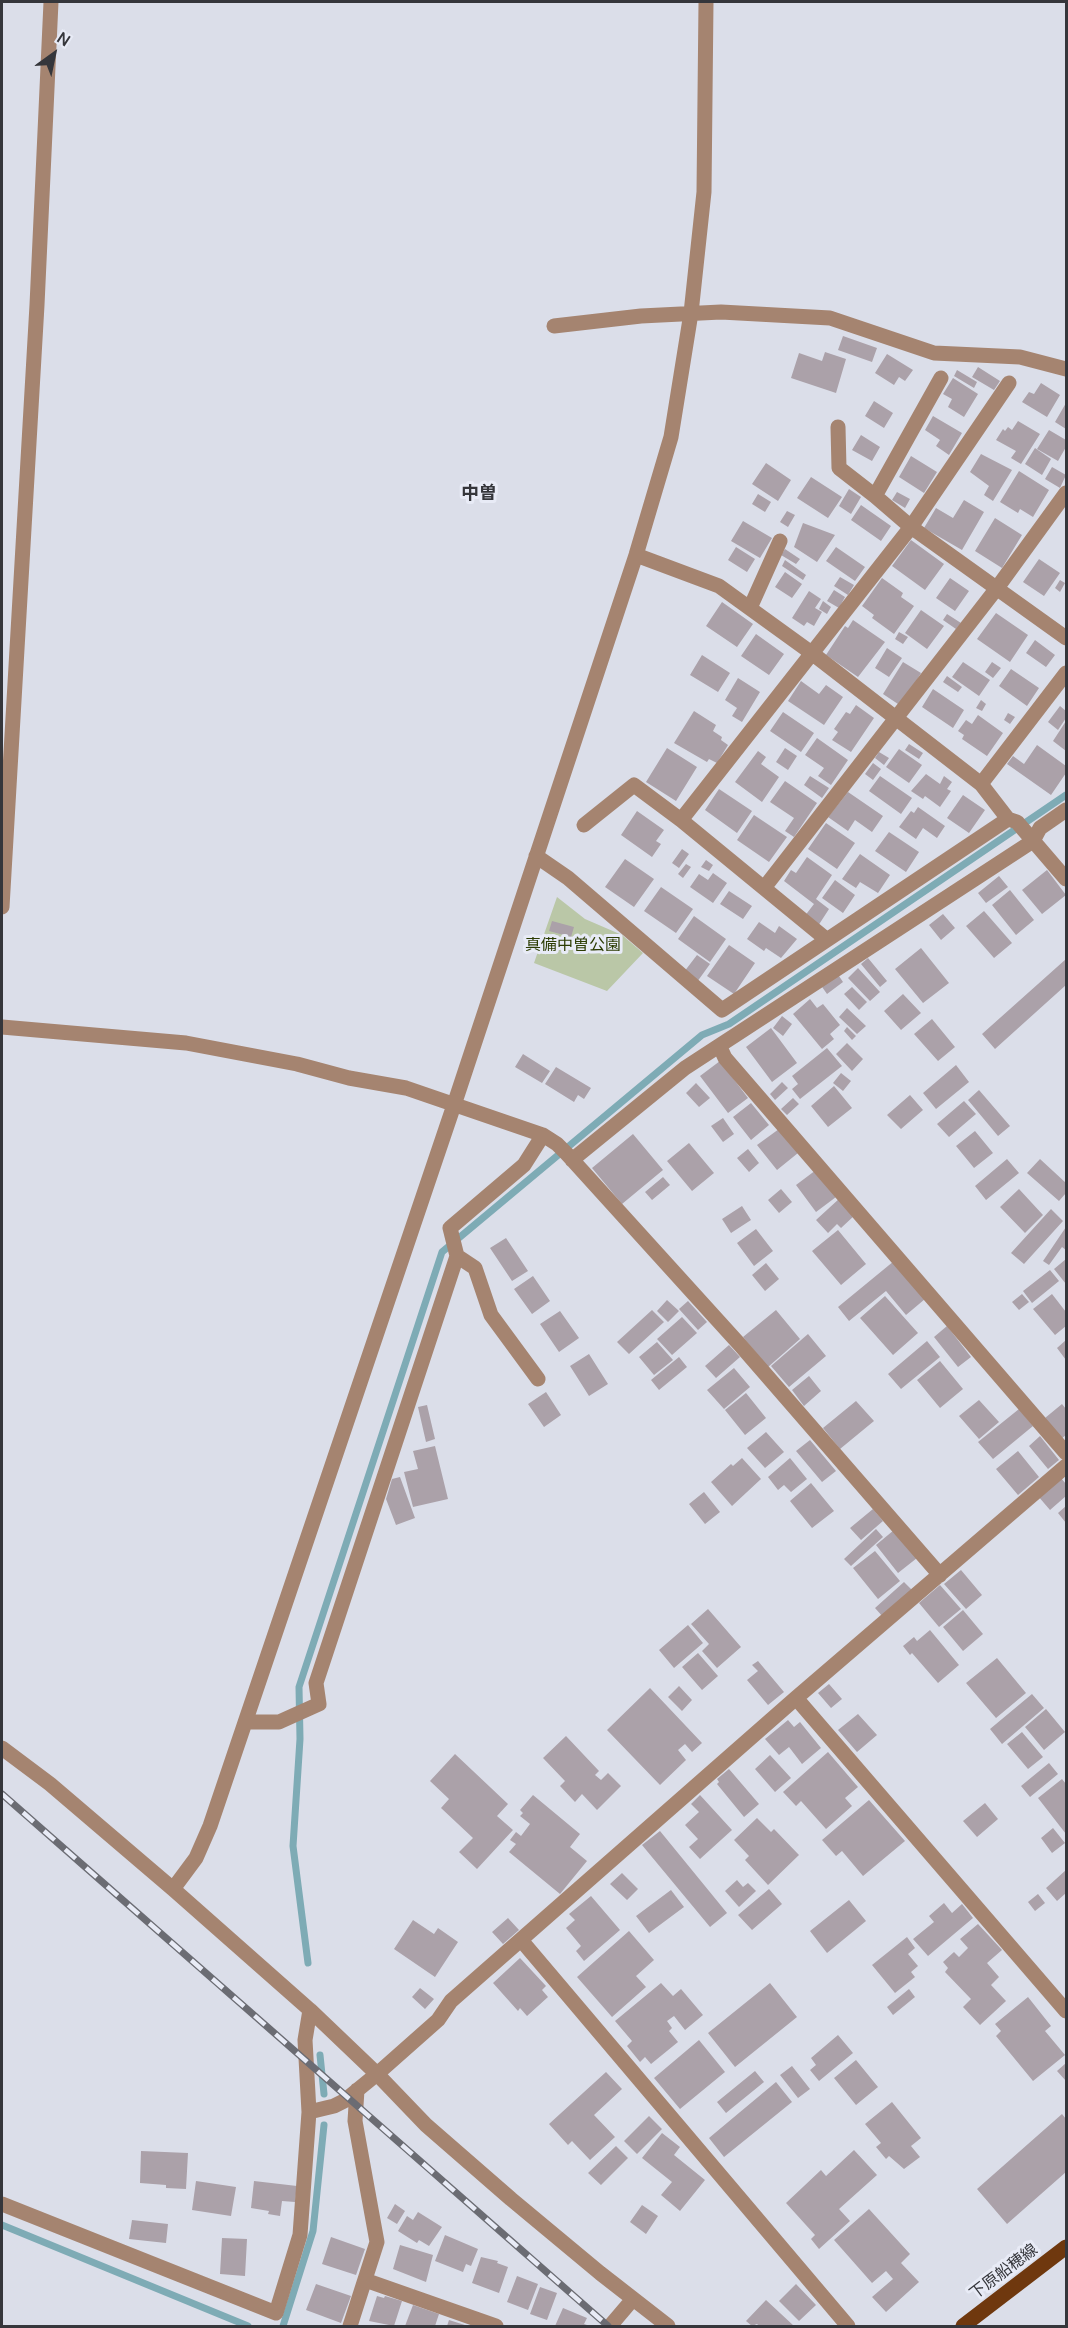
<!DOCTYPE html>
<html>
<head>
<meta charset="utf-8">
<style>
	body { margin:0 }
	#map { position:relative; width:1068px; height:2328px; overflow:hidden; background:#dbdee9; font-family:Manrope,sans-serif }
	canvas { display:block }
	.frame { position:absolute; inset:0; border:3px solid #35363b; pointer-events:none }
	.north { position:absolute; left:24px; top:24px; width:60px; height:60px; -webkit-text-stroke:4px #e8ebf6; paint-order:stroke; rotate:33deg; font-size:16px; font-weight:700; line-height:24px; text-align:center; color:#35363b }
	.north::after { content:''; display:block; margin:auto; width:21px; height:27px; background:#35363b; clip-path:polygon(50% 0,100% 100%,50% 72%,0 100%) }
</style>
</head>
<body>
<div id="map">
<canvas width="1068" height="2328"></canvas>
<div class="frame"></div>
<div class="north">N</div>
</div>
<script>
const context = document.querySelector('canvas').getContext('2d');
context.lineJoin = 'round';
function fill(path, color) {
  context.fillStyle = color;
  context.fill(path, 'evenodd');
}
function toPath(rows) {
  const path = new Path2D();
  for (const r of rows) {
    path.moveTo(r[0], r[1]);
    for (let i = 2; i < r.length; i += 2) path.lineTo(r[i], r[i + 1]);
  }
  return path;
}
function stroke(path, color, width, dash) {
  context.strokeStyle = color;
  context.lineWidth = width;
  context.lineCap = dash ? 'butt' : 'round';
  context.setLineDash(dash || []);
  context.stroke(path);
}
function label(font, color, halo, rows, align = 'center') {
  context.font = font + ' Manrope,"Noto Sans JP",sans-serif';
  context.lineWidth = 6;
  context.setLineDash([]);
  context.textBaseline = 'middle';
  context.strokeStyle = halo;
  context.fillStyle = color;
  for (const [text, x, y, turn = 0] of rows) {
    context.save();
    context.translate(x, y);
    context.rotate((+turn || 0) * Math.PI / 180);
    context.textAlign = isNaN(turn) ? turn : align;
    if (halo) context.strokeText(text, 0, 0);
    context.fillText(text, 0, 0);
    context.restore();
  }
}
const green = toPath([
	[557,897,585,919,622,935,643,953,607,991,534,963]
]);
const stream = toPath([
	[308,1963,293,1846,300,1739,299,1687,442,1252,702,1035,729,1024,1066,795],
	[320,2055,324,2094],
	[2,2225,248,2326],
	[283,2326,313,2231,324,2125]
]);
const building = toPath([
	[843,336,877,348,872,362,838,350],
	[825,352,846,359,836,393,791,378,799,353,822,361],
	[887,354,913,370,905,381,899,377,894,385,875,373],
	[978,367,1000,381,994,390,972,377],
	[957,370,977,382,974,388,954,376],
	[953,378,978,394,964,417,948,407,952,399,943,394],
	[1041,383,1060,395,1047,417,1022,402,1029,392,1034,394],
	[874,401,893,413,884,428,865,416],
	[1066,403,1066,429,1055,422],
	[933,416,962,433,949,455,936,446,940,440,925,430],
	[1018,421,1040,434,1021,464,1011,458,1016,451,996,440,1003,429,1005,431,1008,427,1012,430],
	[1049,430,1066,440,1066,447,1058,461,1037,449],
	[861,435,880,447,872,461,852,450],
	[1035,448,1051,459,1042,475,1025,464],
	[981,454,1012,470,993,501,984,495,989,486,970,472],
	[911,456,937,472,924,493,899,477],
	[766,463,791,480,778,501,752,484],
	[1052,467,1066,475,1060,488,1045,479],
	[1019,471,1049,490,1033,517,1020,509,1018,513,1000,502],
	[811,477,842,497,828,518,797,498],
	[849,489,861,497,851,514,839,506],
	[897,492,910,499,905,508,892,500],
	[758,494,771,502,765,512,752,504],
	[964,500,984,512,962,550,924,528,936,508,953,518],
	[861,505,891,526,881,541,851,520],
	[787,511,795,515,788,527,780,522],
	[995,518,1022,535,1002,568,975,551],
	[743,521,772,538,760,558,731,541],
	[803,523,835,535,817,562,794,547],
	[911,540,944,564,925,590,892,566],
	[736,547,755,559,747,572,728,560],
	[836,547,865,567,855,581,826,561],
	[785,549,800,559,796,564,781,555],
	[1039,559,1060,573,1044,596,1023,582],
	[785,560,806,575,803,580,782,566],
	[785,572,802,584,792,598,775,587],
	[840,577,854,585,848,595,834,586],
	[882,578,903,593,901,597,914,606,894,634,872,618,874,615,862,606],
	[950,578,969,591,955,611,936,598],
	[1060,580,1065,583,1060,592,1055,588],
	[834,590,845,597,839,608,827,601],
	[809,591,821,599,815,608,822,612,814,626,807,622,804,626,792,618],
	[823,601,831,607,827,614,819,609],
	[722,602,753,624,737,647,706,626],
	[921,610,944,626,927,649,905,633],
	[996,613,1028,635,1010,662,977,639],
	[947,614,961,623,956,629,943,620],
	[853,620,885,642,858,677,826,655,845,626,848,628],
	[899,632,908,637,903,644,895,639],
	[756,634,784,654,769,675,741,656],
	[1035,640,1055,655,1046,667,1026,653],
	[887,648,902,658,889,677,875,668],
	[702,655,730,673,718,692,690,675],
	[903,662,921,673,901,706,883,694],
	[963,662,990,680,979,696,952,677],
	[992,662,1001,668,993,678,985,672],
	[1011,669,1039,688,1027,706,999,686],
	[947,676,962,687,958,692,943,682],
	[738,678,760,692,742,722,732,716,737,708,725,700],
	[801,681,819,694,826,685,843,697,824,725,788,701],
	[933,689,964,710,953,728,922,707],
	[981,700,986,704,982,711,976,708],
	[856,705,874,718,851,752,832,740,838,732,834,729,846,712,850,714],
	[1060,706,1066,711,1066,718,1058,730,1048,722],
	[694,711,716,725,713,731,722,737,721,740,728,745,717,763,709,759,707,762,674,743],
	[783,712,814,733,801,752,770,731],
	[1008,713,1015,717,1010,724,1004,720],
	[978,715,1003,733,987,756,962,739,964,735,958,731,966,720,972,724],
	[1066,721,1066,751,1053,741],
	[817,738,848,760,831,785,818,776,824,768,805,755],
	[909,744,923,753,919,759,905,750],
	[1037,745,1066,766,1066,773,1051,795,1007,764,1013,756,1024,764],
	[667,748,697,767,676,801,646,782],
	[785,748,797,756,788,770,776,762],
	[899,749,922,765,909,783,886,767],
	[758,751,766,757,761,764,779,777,762,802,735,782],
	[879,752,889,758,884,765,875,758],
	[873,763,881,769,873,780,865,774],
	[926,774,940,784,944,776,952,782,947,789,951,791,940,807,925,796,923,799,911,791],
	[810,776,829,788,822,798,804,785],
	[880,776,912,798,901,814,869,791],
	[785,781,817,803,794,837,785,831,794,818,770,802],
	[719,789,752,811,737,833,705,810],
	[848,792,883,816,872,832,855,820,848,831,828,817],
	[963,795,985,810,969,833,947,818],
	[918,807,945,826,937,838,923,828,916,839,899,827,911,811,914,813],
	[637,811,664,830,656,841,661,844,652,857,621,835],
	[754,815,787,837,769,862,737,840],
	[826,823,855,843,837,869,808,849],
	[889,832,919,852,906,872,875,851],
	[682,849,689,854,679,868,672,863],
	[860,854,890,875,878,893,860,882,856,888,842,879],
	[807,857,832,875,816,899,829,909,818,926,804,917,814,904,784,881,791,870,796,873],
	[625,859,654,879,634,907,605,887],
	[706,860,713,865,709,871,701,867],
	[686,864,691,867,683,878,678,874],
	[1047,870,1066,895,1042,914,1022,890],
	[713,873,727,883,713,903,690,887,699,874,708,880],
	[999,876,1008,887,986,903,978,893],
	[835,880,855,895,843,913,822,898],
	[661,887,693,909,676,933,644,911],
	[1010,890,1034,920,1016,935,992,905],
	[729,891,752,906,743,919,720,904],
	[984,911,1012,943,994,958,966,926],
	[943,914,955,928,941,940,929,925],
	[694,916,726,939,710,962,678,939],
	[552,921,574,927,571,937,549,931],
	[759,922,775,933,779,926,797,939,781,958,766,948,764,951,747,939],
	[729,945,755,963,734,994,707,976],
	[921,948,949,983,923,1003,895,969],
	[697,955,710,964,697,982,684,972],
	[868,958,887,981,880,987,861,964],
	[1066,959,1066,985,995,1049,982,1034],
	[858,968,880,992,870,1001,848,978],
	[837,973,843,982,827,994,820,984],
	[852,987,867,1002,859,1010,844,994],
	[903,994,921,1013,901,1030,884,1011],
	[810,999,817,1008,823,1004,840,1025,830,1034,834,1039,822,1049,793,1014],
	[847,1008,866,1026,857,1034,839,1017],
	[782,1016,792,1024,783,1036,773,1028],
	[932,1019,955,1047,938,1061,914,1034],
	[847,1027,856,1036,852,1040,844,1031],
	[771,1028,797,1063,772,1082,746,1047],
	[847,1043,863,1059,852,1071,836,1054],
	[827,1048,842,1066,800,1099,792,1089,798,1084,792,1076],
	[523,1054,550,1071,542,1083,515,1067],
	[720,1061,748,1098,728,1113,700,1076],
	[956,1065,969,1082,936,1109,923,1093],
	[556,1067,591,1088,584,1099,578,1095,574,1102,545,1084],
	[841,1073,851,1081,843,1091,833,1083],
	[782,1082,788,1088,775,1100,770,1094],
	[696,1083,710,1098,699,1107,686,1093],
	[834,1086,852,1108,828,1127,811,1106],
	[979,1090,1010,1126,998,1136,968,1100],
	[910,1095,923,1110,901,1129,887,1115],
	[793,1098,799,1104,787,1115,781,1109],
	[964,1101,976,1114,949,1137,937,1124],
	[751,1103,769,1125,751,1140,733,1117],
	[723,1118,734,1134,723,1142,711,1126],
	[779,1129,798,1153,777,1170,757,1145],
	[975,1131,993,1153,974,1168,956,1146],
	[633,1134,663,1170,622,1204,592,1168],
	[689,1143,714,1173,692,1191,667,1161],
	[748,1149,759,1163,749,1172,737,1158],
	[1007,1159,1019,1173,986,1200,975,1186],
	[1040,1159,1066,1183,1066,1193,1059,1201,1027,1173],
	[816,1170,836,1197,816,1212,796,1185],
	[663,1177,670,1185,652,1200,645,1192],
	[781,1189,792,1202,779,1213,768,1200],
	[1019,1189,1043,1215,1025,1233,1000,1207],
	[840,1198,855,1215,841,1228,837,1224,828,1233,816,1220],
	[742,1206,751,1220,731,1233,722,1219],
	[1051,1209,1063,1221,1024,1264,1011,1253],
	[1066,1227,1066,1250,1062,1247,1049,1265,1043,1261],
	[756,1229,773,1251,754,1266,737,1243],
	[838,1230,866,1264,841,1285,812,1251],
	[506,1238,528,1271,512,1281,490,1248],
	[1066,1259,1066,1284,1054,1269],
	[894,1261,925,1299,906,1315,886,1291,849,1321,838,1307],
	[766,1263,779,1279,765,1291,752,1275],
	[1050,1270,1059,1281,1032,1303,1023,1291],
	[533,1276,550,1301,532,1314,514,1289],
	[1022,1294,1029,1302,1019,1310,1012,1302],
	[1052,1294,1066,1312,1066,1326,1055,1335,1033,1309],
	[885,1296,918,1333,893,1355,860,1318],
	[667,1300,679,1311,668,1322,657,1311],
	[688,1301,707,1322,698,1330,679,1309],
	[652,1310,664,1322,629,1354,617,1342],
	[776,1310,800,1339,768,1367,743,1337],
	[560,1311,579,1338,559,1352,540,1324],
	[682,1317,697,1333,672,1355,657,1339],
	[947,1326,971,1357,958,1367,934,1337],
	[808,1334,826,1356,789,1387,771,1366],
	[1066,1340,1066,1360,1057,1348],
	[927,1341,940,1357,901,1389,888,1374],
	[657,1342,673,1360,654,1375,639,1357],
	[729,1345,740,1357,716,1378,705,1366],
	[589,1354,608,1384,589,1396,570,1366],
	[679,1357,687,1367,659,1390,651,1380],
	[940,1361,963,1389,940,1408,917,1380],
	[734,1368,750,1387,724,1409,707,1390],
	[809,1376,821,1391,804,1406,792,1390],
	[546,1392,561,1415,544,1427,528,1404],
	[746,1393,766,1418,745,1435,725,1410],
	[979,1400,999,1422,979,1439,959,1416],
	[856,1401,874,1421,840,1449,823,1428],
	[1062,1404,1066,1409,1066,1435,1061,1439,1045,1418],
	[427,1405,435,1439,426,1442,418,1407],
	[1019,1409,1033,1426,993,1459,978,1442],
	[766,1432,784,1452,765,1468,747,1448],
	[1040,1436,1059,1460,1048,1469,1029,1446],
	[810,1440,836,1471,822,1482,796,1451],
	[435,1446,448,1499,413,1507,404,1472,418,1469,413,1451],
	[1018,1451,1039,1477,1018,1495,996,1469],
	[742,1458,761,1479,732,1506,711,1482,731,1464,733,1466],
	[790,1458,807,1479,791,1492,784,1485,778,1490,768,1477],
	[400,1477,415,1518,396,1525,386,1499,392,1479],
	[1061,1478,1066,1484,1066,1496,1050,1510,1038,1496],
	[811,1483,834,1511,812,1528,790,1501],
	[704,1492,720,1512,705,1524,689,1504],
	[1066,1506,1066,1523,1058,1513],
	[873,1509,883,1521,861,1540,850,1528],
	[876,1529,883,1537,851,1566,844,1559],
	[894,1530,917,1558,898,1573,876,1545],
	[875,1551,900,1581,878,1599,853,1568],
	[961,1570,982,1595,966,1609,944,1584],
	[904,1582,913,1591,883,1617,875,1608],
	[940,1585,961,1609,939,1627,919,1603],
	[708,1609,741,1647,717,1668,702,1651,709,1644,691,1624],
	[963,1610,983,1634,963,1651,943,1627],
	[688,1625,703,1643,674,1668,659,1650],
	[930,1630,959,1665,938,1683,912,1653,910,1655,903,1646,914,1637,917,1641],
	[698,1653,718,1676,702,1690,682,1667],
	[997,1658,1026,1693,996,1718,966,1683],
	[758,1661,784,1692,768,1705,747,1680,758,1671,752,1665],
	[829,1684,842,1699,831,1708,818,1693],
	[679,1686,692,1700,682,1711,668,1697],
	[650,1688,702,1743,692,1752,685,1744,678,1750,686,1760,660,1785,607,1730],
	[1032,1694,1044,1708,1002,1744,990,1729],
	[1046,1709,1065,1732,1044,1750,1025,1727],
	[858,1714,877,1735,857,1752,838,1730],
	[788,1720,794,1727,800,1722,821,1748,802,1764,789,1747,779,1755,765,1739],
	[1022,1732,1043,1757,1028,1769,1007,1744],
	[566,1736,599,1771,595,1775,601,1780,608,1773,621,1786,597,1810,582,1794,575,1802,560,1786,565,1781,543,1758],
	[828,1752,858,1787,845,1798,852,1806,826,1829,801,1801,796,1806,783,1792],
	[455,1754,508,1804,497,1816,513,1830,477,1869,459,1852,473,1838,441,1808,449,1799,430,1781],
	[770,1755,791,1778,775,1792,755,1769],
	[1049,1763,1058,1774,1030,1797,1021,1786],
	[729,1769,759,1804,744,1817,717,1784,719,1782,717,1779],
	[1062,1779,1066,1784,1066,1834,1038,1798],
	[533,1795,580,1834,570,1847,587,1861,560,1894,509,1852,516,1844,510,1840,516,1832,521,1836,530,1824,520,1816,523,1813,520,1810],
	[700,1795,732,1830,700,1859,689,1847,698,1839,685,1825,699,1812,691,1804],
	[869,1800,905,1841,863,1876,842,1851,836,1856,822,1840],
	[985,1803,998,1819,977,1837,963,1821],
	[757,1818,771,1832,774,1829,799,1855,768,1885,745,1860,749,1856,734,1840],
	[1053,1828,1065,1843,1052,1853,1041,1838],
	[660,1831,727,1913,710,1927,642,1845],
	[1066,1870,1066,1893,1057,1901,1046,1888],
	[622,1873,638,1889,627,1900,610,1884],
	[737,1880,743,1887,748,1883,756,1891,739,1907,725,1891],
	[769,1889,782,1904,752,1930,738,1915],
	[671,1890,684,1907,649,1933,636,1916],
	[1038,1894,1045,1903,1035,1911,1028,1902],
	[591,1896,620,1930,584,1961,576,1951,581,1946,566,1928,575,1920,569,1914],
	[849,1900,866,1921,827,1953,810,1931],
	[944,1903,952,1913,962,1904,973,1918,928,1956,913,1939,934,1922,929,1916],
	[508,1918,519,1930,503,1944,492,1932],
	[413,1920,434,1934,438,1928,458,1942,435,1977,394,1949],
	[978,1924,1002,1950,987,1963,999,1977,991,1985,1006,2001,980,2025,963,2007,971,1999,945,1972,948,1968,943,1962,954,1952,959,1957,968,1948,960,1939],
	[629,1931,654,1960,636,1976,646,1987,612,2017,577,1977],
	[907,1937,915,1948,908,1954,918,1966,911,1972,915,1977,895,1993,872,1965],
	[520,1958,546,1986,542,1990,548,1997,527,2016,520,2008,518,2011,493,1983],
	[661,1983,673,1996,681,1989,703,2015,685,2030,674,2016,667,2021,672,2028,669,2031,678,2042,651,2064,645,2057,640,2062,627,2046,632,2041,615,2021],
	[770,1983,797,2017,735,2067,708,2033],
	[420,1988,434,1999,425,2009,412,1997],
	[909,1989,915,1997,893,2015,887,2007],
	[1028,1997,1051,2026,1045,2031,1065,2055,1033,2081,996,2036,1001,2031,995,2024],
	[838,2035,853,2053,819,2081,810,2070,816,2065,811,2058],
	[699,2040,725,2072,680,2109,654,2078],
	[856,2060,878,2087,856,2105,834,2078],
	[1066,2063,1066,2081,1057,2071],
	[792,2066,810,2089,798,2098,780,2075],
	[755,2071,764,2082,726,2113,717,2102],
	[606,2072,622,2089,594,2115,615,2137,590,2160,572,2141,568,2145,549,2124],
	[776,2082,792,2102,724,2157,709,2138],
	[892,2102,921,2138,911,2146,920,2157,904,2169,889,2156,886,2159,876,2147,881,2143,865,2124],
	[1062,2114,1066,2119,1066,2172,1007,2224,977,2189],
	[649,2116,662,2129,637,2154,624,2141],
	[662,2133,680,2147,674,2155,705,2180,680,2211,661,2195,672,2182,642,2158],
	[616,2146,628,2158,601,2185,588,2173],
	[854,2150,877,2175,839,2209,850,2221,819,2249,811,2239,815,2235,786,2203,821,2170,826,2176],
	[141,2151,188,2153,186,2189,166,2188,166,2185,140,2183],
	[196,2181,236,2187,231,2216,192,2210],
	[254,2181,297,2186,295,2202,282,2201,280,2216,268,2214,269,2211,251,2208],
	[395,2204,405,2211,397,2224,387,2218],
	[642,2205,658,2216,646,2234,630,2222],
	[869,2209,910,2254,901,2263,919,2282,886,2312,872,2297,893,2279,886,2271,872,2283,834,2240],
	[418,2212,442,2227,429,2246,419,2240,417,2243,398,2231,407,2216,413,2220],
	[132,2220,168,2224,166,2243,129,2239],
	[445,2235,478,2249,471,2266,466,2264,463,2272,435,2261],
	[331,2237,365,2249,356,2275,322,2264],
	[222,2238,247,2239,245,2276,220,2274],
	[400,2245,433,2255,426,2282,393,2269],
	[481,2257,498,2261,497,2263,508,2267,499,2293,472,2283],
	[517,2276,538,2284,528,2310,507,2302],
	[316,2284,351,2296,341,2323,306,2310],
	[796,2284,816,2305,799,2321,779,2301],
	[540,2287,557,2293,547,2320,530,2314],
	[377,2296,384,2298,385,2296,402,2301,394,2326,369,2321],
	[766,2300,794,2326,759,2326,757,2324,752,2326,746,2321],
	[413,2305,439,2314,435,2326,405,2326],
	[563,2308,587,2318,584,2324,590,2326,555,2326],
	[449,2320,468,2326,447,2326]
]);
const minor = toPath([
	[554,326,641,316,721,312,830,318,934,353,1020,357,1066,369],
	[941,378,875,496,911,527,1009,383],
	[838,427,839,468,875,496],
	[636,555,719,586,813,654,981,784,1008,819,1017,822,1066,879],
	[750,608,780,541],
	[981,784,1066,673],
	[681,820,826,939],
	[584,825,634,785,681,820,911,527,1066,638],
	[536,856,568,878,722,1010,1008,819],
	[764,888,997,588,1066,493],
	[2,907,37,305,51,2],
	[2,1027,186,1043,297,1064,349,1078,406,1088,543,1135,557,1144,567,1154,741,1346,940,1575],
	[720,1047,725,1058,1066,1453],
	[572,1160,685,1068,1033,841,1040,828,1066,810],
	[457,1256,475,1268,491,1315,538,1379],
	[796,1698,1066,2011],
	[245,1722,279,1722,319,1704,316,1683,457,1256,450,1228,524,1165,543,1135],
	[2,1748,50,1784,173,1889,310,2010,377,2074,426,2125,511,2199,600,2273,668,2326],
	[173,1889,196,1858,210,1826,454,1105,636,555,671,437,691,313,704,192,706,2],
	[521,1940,848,2326],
	[309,2112,305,2040,310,2010],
	[2,2204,276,2313,300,2235,309,2112,334,2106,344,2101,377,2074,438,2020,451,2001,796,1698,1066,1466],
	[365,2280,496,2326],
	[350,2326,377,2242,355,2121,357,2090],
	[610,2326,633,2299]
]);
const major = toPath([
	[963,2326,1066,2247]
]);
const rail = toPath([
	[2,1794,608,2326]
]);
const parkNames = [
	["真備中曽公園",573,946]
];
const streetNames = [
	["下原船穂線",1004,2272,-37]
];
const neighbourhoodNames = [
	["中曽",479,494]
];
fill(green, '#bac7a7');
stroke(stream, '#7eabb5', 7);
fill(building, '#aba1a9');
stroke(minor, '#a58470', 15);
stroke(major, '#6f380e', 15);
stroke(rail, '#6b6c73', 7);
stroke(rail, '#e8ebf6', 4.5, [14]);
label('16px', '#2c3c03', '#e8ebf6', parkNames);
label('16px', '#35363b', '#e8ebf6', streetNames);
label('bold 18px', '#35363b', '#e8ebf6', neighbourhoodNames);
</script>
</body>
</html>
